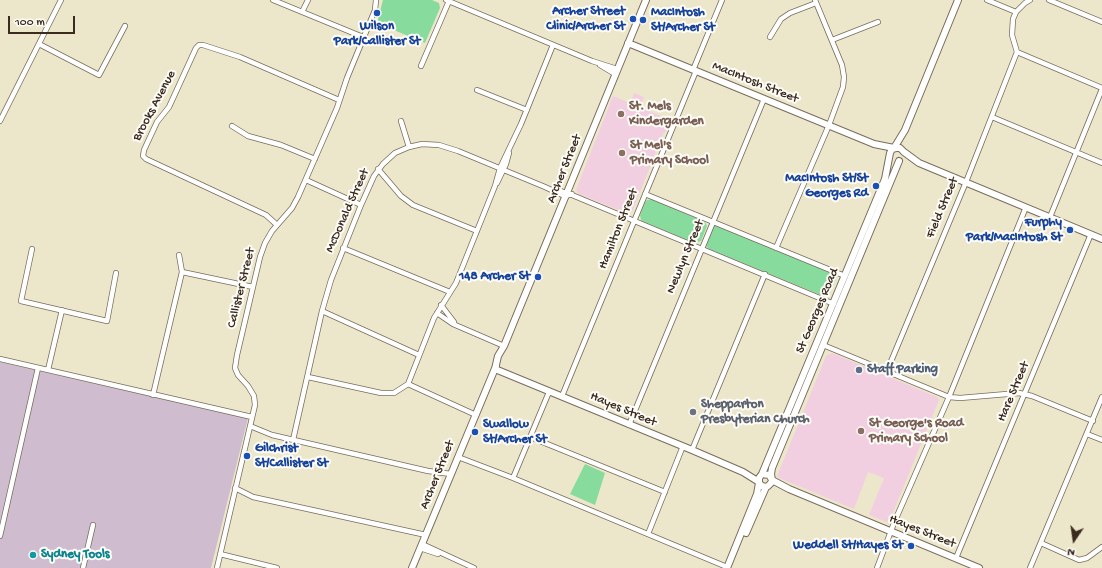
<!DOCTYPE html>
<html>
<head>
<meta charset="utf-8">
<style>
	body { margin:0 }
	#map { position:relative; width:1102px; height:568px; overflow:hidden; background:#ece7cb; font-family:"Gochi Hand",sans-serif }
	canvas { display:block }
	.north { position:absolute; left:1054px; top:520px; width:40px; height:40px; -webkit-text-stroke:3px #fdfcf7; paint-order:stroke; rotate:193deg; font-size:11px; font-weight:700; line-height:16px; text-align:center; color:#3b2a1e }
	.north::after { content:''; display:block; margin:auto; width:14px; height:18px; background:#3b2a1e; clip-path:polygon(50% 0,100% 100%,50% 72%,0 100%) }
	.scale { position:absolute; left:8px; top:16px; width:67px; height:18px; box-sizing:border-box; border:2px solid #3b2a1e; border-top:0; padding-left:5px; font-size:12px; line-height:14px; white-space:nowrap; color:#3b2a1e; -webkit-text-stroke:3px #fdfcf7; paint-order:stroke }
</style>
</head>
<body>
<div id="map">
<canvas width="1102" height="568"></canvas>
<div class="north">N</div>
<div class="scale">100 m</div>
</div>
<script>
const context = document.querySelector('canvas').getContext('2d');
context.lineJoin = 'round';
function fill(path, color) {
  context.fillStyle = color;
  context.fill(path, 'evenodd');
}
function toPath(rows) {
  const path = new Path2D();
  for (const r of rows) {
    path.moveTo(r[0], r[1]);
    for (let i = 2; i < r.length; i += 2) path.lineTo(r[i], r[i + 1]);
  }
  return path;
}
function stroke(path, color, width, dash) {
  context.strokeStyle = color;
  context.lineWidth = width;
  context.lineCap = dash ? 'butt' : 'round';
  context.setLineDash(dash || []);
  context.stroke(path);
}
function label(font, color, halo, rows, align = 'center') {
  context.font = font + ' "Gochi Hand",sans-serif';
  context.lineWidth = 4;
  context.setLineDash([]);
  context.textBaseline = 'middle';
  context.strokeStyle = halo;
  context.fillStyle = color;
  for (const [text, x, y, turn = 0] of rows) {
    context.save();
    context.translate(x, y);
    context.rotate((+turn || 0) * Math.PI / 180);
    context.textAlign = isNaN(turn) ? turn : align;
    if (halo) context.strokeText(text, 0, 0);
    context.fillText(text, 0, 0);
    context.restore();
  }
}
const built = toPath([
	[634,93,644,97,640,107,671,120,665,132,663,134,632,212,626,213,579,194,576,190,613,96,630,103],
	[832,353,937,397,939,400,890,520,887,522,869,515,884,478,868,472,854,509,779,478,777,476,826,356]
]);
const industrial = toPath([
	[0,362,248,418,211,568,0,568]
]);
const green = toPath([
	[383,0,432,0,439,3,440,8,425,43,377,23],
	[652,199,705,222,707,226,701,241,695,243,642,221,641,220,640,215,645,202,647,200],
	[716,225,836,274,837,276,828,298,709,249,706,246,706,243,712,228],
	[585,464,605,473,595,505,570,494]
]);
const street = toPath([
	[273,0,363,37],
	[446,0,592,61,617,69],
	[987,0,1016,12],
	[1030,0,1025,3,1016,12,1013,19,1012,35,1017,52,1102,88],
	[1049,0,1102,22],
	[302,12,308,0],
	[770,37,781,19,790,13,816,3],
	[832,40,878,22],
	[39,44,99,75,125,26],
	[600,65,615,74],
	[421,66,449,1],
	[693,70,722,0],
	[477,90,527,110],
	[992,117,1102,163],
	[0,121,61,0],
	[401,121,409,147],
	[232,126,248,136,281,145,315,159],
	[378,169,401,196,413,205,477,231],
	[306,180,361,205],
	[497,183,506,164,509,153],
	[555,189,572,195,834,304],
	[645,194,845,276],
	[1050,217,1102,89],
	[277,225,266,215,146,159,143,156,144,150,157,122,169,107,196,48,199,45,203,45,240,57,339,100],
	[343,248,450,292],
	[776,248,829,125,843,87,844,77,842,65,815,0],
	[32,249,21,301,107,321,116,273],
	[182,272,253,287],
	[441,305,454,322],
	[322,311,419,355],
	[437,313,453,324,504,346],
	[823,345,949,397,960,398,1019,393,1032,396,1093,421],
	[0,359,252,417],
	[48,370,62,310],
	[887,371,966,182,1017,52],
	[308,377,381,393,394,393,408,384,434,318,456,283,495,186,500,168,521,124,553,45],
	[408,384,476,415],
	[153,395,182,272,179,255],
	[562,396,696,71],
	[629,425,764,99],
	[250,426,272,435,428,471,451,474],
	[1087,434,1102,440],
	[530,437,665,492],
	[293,440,322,311,331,280,361,205,374,176,383,164,395,153,409,147,422,144,439,145,458,151,545,187,560,194,565,196,572,194],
	[692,450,765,274],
	[458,457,513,478,727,567],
	[513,478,549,392],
	[235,488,253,497,426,535],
	[648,534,683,446],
	[0,536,38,368],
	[1041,543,1079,560,1087,558,1102,547],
	[422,544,474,568],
	[420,548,438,554],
	[220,554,277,568],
	[956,558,1091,234],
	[83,568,93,525],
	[217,568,255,405,254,396,248,386,238,375,235,368,237,355,260,257,265,243,272,231,292,208,298,197,337,108,347,78,375,10,376,0],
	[877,568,894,523,949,397,1026,207],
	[1030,568,1102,397]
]);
const secondary = toPath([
	[628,43,874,144,894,148],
	[894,148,905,130,958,0],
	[904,152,919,163,1102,239],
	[495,369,498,356,504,346,646,0],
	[495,369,692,450,743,472,759,482],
	[762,474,885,179,890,153,892,149,896,148,900,148,903,151],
	[771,478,769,475,762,474,759,478,759,483,762,486,766,487,768,486,771,483,772,480,771,474,772,468,899,161],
	[772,480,789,489,979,568],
	[746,533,766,487],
	[412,568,496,366],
	[727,568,757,494,759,483]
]);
const markers = [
	[377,13,4,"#1a4fb4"],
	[633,19,4,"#1a4fb4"],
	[643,20,4,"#1a4fb4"],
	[621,114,4,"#8d6e63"],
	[622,153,4,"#8d6e63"],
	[876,186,4,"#1a4fb4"],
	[1070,230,4,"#1a4fb4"],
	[538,277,4,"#1a4fb4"],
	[859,370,4,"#5c6f8a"],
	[693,412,4,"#6b7280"],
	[861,431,4,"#8d6e63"],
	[475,432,4,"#1a4fb4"],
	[247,456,4,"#1a4fb4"],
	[911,546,4,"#1a4fb4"],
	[33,555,4,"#0f9aa8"]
];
const transitNames = [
	["Archer Street",625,12],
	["Clinic/Archer St",625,27],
	["MacIntosh",651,13,"left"],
	["St/Archer St",651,28,"left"],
	["Wilson",377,27,"center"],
	["Park/Callister St",377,42,"center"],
	["MacIntosh St/St",868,179],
	["Georges Rd",868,194],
	["Furphy",1062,223],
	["Park/MacIntosh St",1062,238],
	["148 Archer St",530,277],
	["Swallow",483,425,"left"],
	["St/Archer St",483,440,"left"],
	["Gilchrist",255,449,"left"],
	["St/Callister St",255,464,"left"],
	["Weddell St/Hayes St",903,546]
];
const streetNames = [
	["MacIntosh Street",755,83,22],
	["Brooks Avenue",155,106,-62],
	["Archer Street",565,169,-68],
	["Field Street",943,208,-67],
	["McDonald Street",348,211,-66],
	["Hamilton Street",619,229,-68],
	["Newlyn Street",686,257,-67],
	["Callister Street",242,288,-76],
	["St Georges Road",818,311,-67],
	["Hare Street",1014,392,-67],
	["Hayes Street",623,410,23],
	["Archer Street",438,475,-68],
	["Hayes Street",922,532,22]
];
const educationNames = [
	["St. Mels",629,107],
	["Kindergarden",629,122],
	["St Mel's",630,146],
	["Primary School",630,161],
	["St George's Road",869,424],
	["Primary School",869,439]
];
const serviceNames = [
	["Staff Parking",867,370]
];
const worshipNames = [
	["Shepparton",701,405],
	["Presbyterian Church",701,420]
];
const cultureNames = [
	["Sydney Tools",41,555]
];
fill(built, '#f2cfe0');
fill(industrial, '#cfbdcf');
fill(green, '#87db9d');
stroke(street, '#796c5b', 6);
stroke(secondary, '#796c5b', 8);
stroke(street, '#fff', 4.5);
stroke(secondary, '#fff', 6);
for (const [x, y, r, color] of markers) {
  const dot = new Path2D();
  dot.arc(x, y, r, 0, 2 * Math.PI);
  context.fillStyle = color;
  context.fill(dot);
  stroke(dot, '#fdfcf7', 1.5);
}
label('bold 13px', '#164399', '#fdfcf7', transitNames, 'right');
label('13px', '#3b2a1e', '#fdfcf7', streetNames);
label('bold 13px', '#785e54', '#fdfcf7', educationNames, 'left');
label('bold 13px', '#4e5e75', '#fdfcf7', serviceNames, 'left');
label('bold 13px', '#5b616d', '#fdfcf7', worshipNames, 'left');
label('bold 13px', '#0d838f', '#fdfcf7', cultureNames, 'left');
</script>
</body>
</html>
